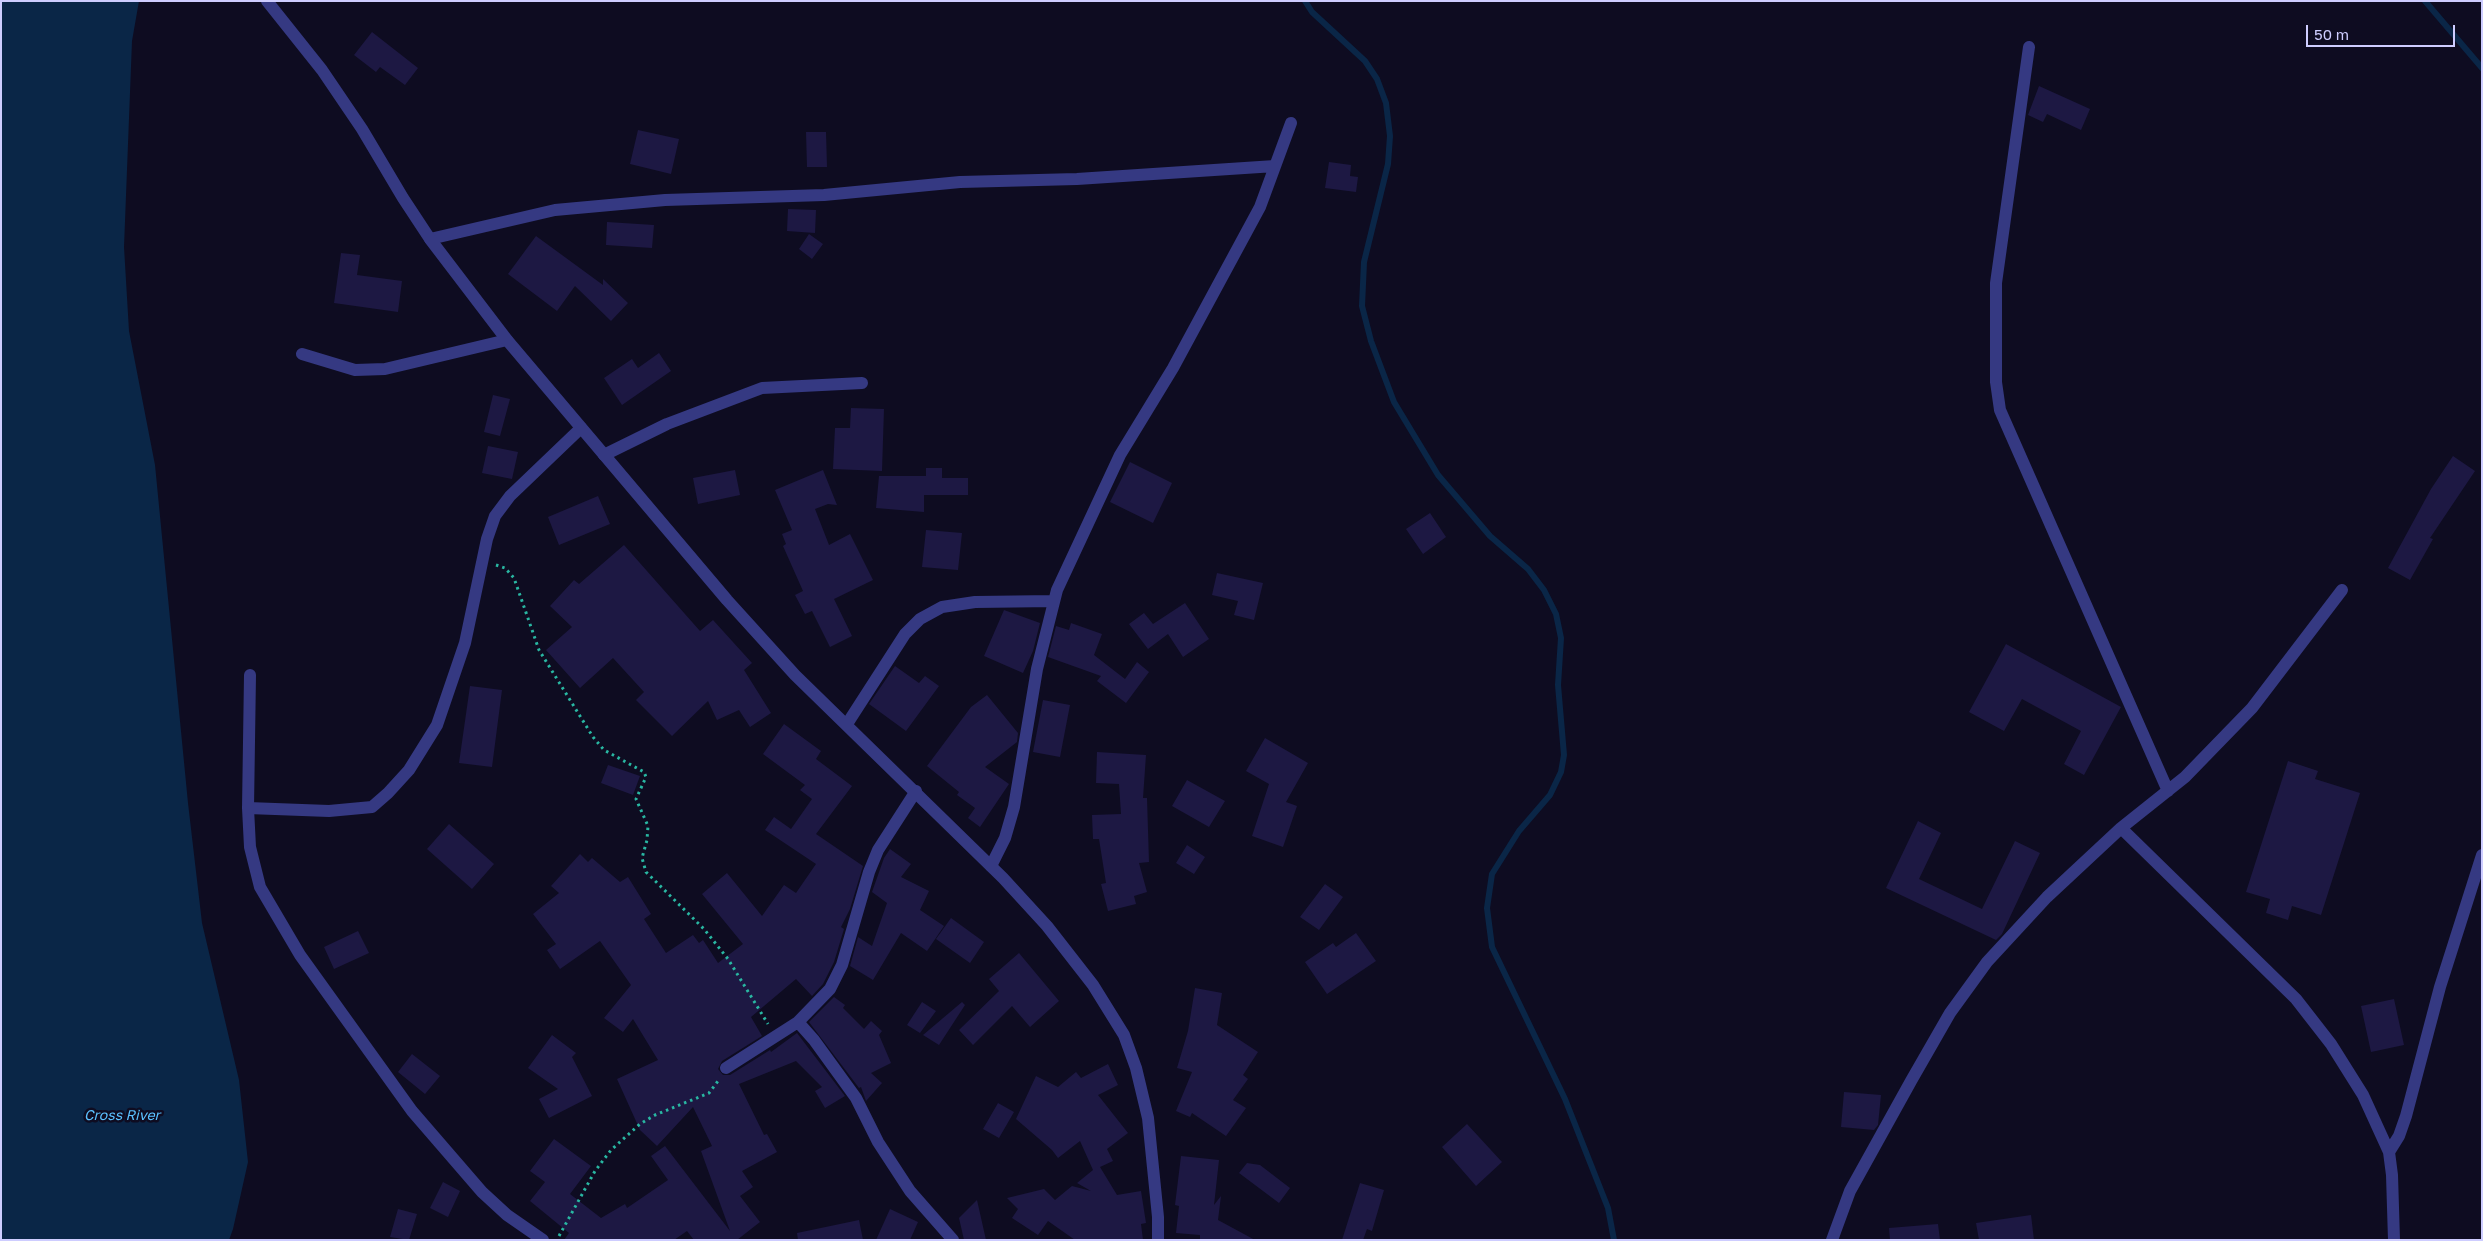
<!DOCTYPE html>
<html>
<head>
<meta charset="utf-8">
<style>
	body { margin:0 }
	#map { position:relative; width:2483px; height:1241px; overflow:hidden; background:#0e0c21; font-family:"Golos Text",sans-serif }
	canvas { display:block }
	.frame { position:absolute; inset:0; border:2px solid #cecdff; pointer-events:none }
	.scale { position:absolute; left:2306px; top:25px; width:149px; height:22px; box-sizing:border-box; border:2px solid #cecdff; border-top:0; padding-left:6px; font-size:15px; line-height:18px; white-space:nowrap; color:#cecdff; -webkit-text-stroke:4px #0e0c21; paint-order:stroke }
</style>
</head>
<body>
<div id="map">
<canvas width="2483" height="1241"></canvas>
<div class="frame"></div>
<div class="scale">50 m</div>
</div>
<script>
const context = document.querySelector('canvas').getContext('2d');
context.lineJoin = 'round';
function fill(path, color) {
  context.fillStyle = color;
  context.fill(path, 'evenodd');
}
function toPath(rows) {
  const path = new Path2D();
  for (const r of rows) {
    path.moveTo(r[0], r[1]);
    for (let i = 2; i < r.length; i += 2) path.lineTo(r[i], r[i + 1]);
  }
  return path;
}
function stroke(path, color, width, dash) {
  context.strokeStyle = color;
  context.lineWidth = width;
  context.lineCap = dash ? 'butt' : 'round';
  context.setLineDash(dash || []);
  context.stroke(path);
}
function label(font, color, halo, rows, align = 'center') {
  context.font = font + ' "Golos Text",sans-serif';
  context.lineWidth = 5;
  context.setLineDash([]);
  context.textBaseline = 'middle';
  context.strokeStyle = halo;
  context.fillStyle = color;
  for (const [text, x, y, turn = 0] of rows) {
    context.save();
    context.translate(x, y);
    context.rotate((+turn || 0) * Math.PI / 180);
    context.textAlign = isNaN(turn) ? turn : align;
    if (halo) context.strokeText(text, 0, 0);
    context.fillText(text, 0, 0);
    context.restore();
  }
}
const water = toPath([
	[1,1,139,1,132,41,124,247,129,331,155,465,188,803,202,923,239,1080,248,1162,233,1229,229,1240,1,1240]
]);
const stream = toPath([
	[1305,1,1312,12,1365,61,1377,79,1386,103,1390,136,1388,164,1364,262,1362,306,1371,341,1394,402,1438,475,1490,536,1528,569,1544,590,1556,614,1561,638,1558,685,1564,755,1561,772,1550,795,1519,831,1492,874,1487,908,1492,947,1565,1099,1608,1208,1614,1240],
	[2425,1,2482,68]
]);
const building = toPath([
	[372,32,418,68,405,85,380,67,376,72,354,55],
	[2039,86,2090,109,2081,130,2047,114,2043,122,2028,115],
	[638,130,679,139,671,174,630,164],
	[806,132,826,132,827,167,807,167],
	[1329,162,1351,165,1350,176,1358,177,1356,192,1325,188],
	[788,209,816,210,815,233,787,231],
	[607,222,654,225,652,248,606,245],
	[809,234,823,244,812,259,799,249],
	[536,236,603,285,603,279,628,303,611,321,575,286,557,311,508,274],
	[341,253,360,255,357,275,402,281,398,312,334,303],
	[659,353,671,371,622,405,604,378,632,359,638,368],
	[493,395,510,399,500,436,484,432],
	[851,408,884,409,882,471,833,469,835,428,850,428],
	[488,446,518,452,512,479,482,473],
	[2453,456,2475,471,2430,538,2433,539,2410,580,2388,568,2431,489],
	[1130,462,1172,483,1153,523,1110,502],
	[926,468,942,468,942,478,968,478,968,495,924,495,924,512,876,508,879,476,926,476],
	[735,470,740,495,698,504,693,478],
	[823,470,837,505,828,504,815,509,829,545,850,534,873,580,834,599,852,636,830,647,812,611,805,614,795,595,803,591,783,546,786,544,782,534,792,530,775,490],
	[598,496,610,524,559,545,548,517],
	[1430,513,1446,537,1423,554,1406,529],
	[926,530,962,533,958,570,922,567],
	[624,545,700,631,713,620,752,663,744,670,771,713,750,727,739,710,717,720,708,701,672,736,636,700,644,692,613,658,580,688,546,650,572,627,550,606,574,580,579,584],
	[1217,573,1263,583,1254,620,1234,615,1238,601,1212,595],
	[1185,603,1209,639,1183,657,1168,634,1148,649,1129,624,1144,613,1153,624],
	[1004,610,1040,623,1033,651,1023,673,984,656],
	[1071,623,1102,634,1094,655,1125,679,1137,662,1149,672,1126,703,1097,681,1101,676,1048,657,1056,626,1069,630],
	[2006,644,2121,707,2084,775,2064,764,2081,731,2022,699,2004,731,1969,712],
	[895,666,919,683,925,676,939,686,906,731,869,704],
	[470,686,502,690,492,767,459,763],
	[987,695,1018,733,1017,742,985,767,1009,784,980,827,968,818,975,808,957,795,959,792,927,766,971,707],
	[1043,700,1070,705,1060,757,1033,752],
	[784,724,821,751,816,759,852,786,816,834,863,866,850,909,841,927,844,929,834,962,823,984,812,996,796,979,751,1017,762,1036,722,1061,718,1069,723,1075,730,1075,770,1050,771,1052,797,1033,845,1096,825,1108,815,1091,822,1087,796,1061,739,1084,764,1135,767,1134,777,1152,742,1171,753,1187,740,1196,760,1222,737,1240,694,1240,687,1231,674,1240,564,1240,569,1233,530,1201,545,1182,530,1171,554,1139,591,1166,570,1194,601,1218,625,1204,627,1208,668,1180,651,1156,665,1146,730,1231,701,1151,712,1146,693,1107,657,1146,640,1130,617,1079,658,1060,633,1019,623,1032,604,1018,631,985,600,941,560,969,547,950,556,944,533,914,559,893,551,886,580,854,588,862,592,858,620,882,628,877,651,914,644,919,666,953,693,935,699,943,703,940,718,963,743,944,702,894,727,873,762,916,784,885,796,893,816,864,765,830,774,817,791,829,812,799,800,790,805,785,763,754],
	[1265,738,1308,763,1286,802,1297,806,1283,847,1252,836,1269,784,1246,771],
	[1097,752,1146,755,1143,798,1147,798,1149,862,1139,863,1147,892,1134,896,1136,904,1108,911,1101,884,1106,883,1099,839,1093,839,1092,815,1121,814,1119,784,1096,783],
	[2288,761,2318,771,2315,779,2360,793,2321,915,2292,906,2288,920,2266,913,2270,899,2246,892],
	[608,765,640,776,633,795,601,783],
	[1187,780,1225,801,1209,827,1172,806],
	[1918,821,1941,833,1919,879,1982,909,2015,841,2040,853,2002,934,1996,940,1886,888],
	[449,824,494,864,472,889,427,849],
	[1187,845,1205,857,1194,874,1176,863],
	[890,849,911,864,901,877,929,891,920,910,944,926,927,951,901,933,873,980,850,966,858,937,872,946,887,903,872,892,884,858],
	[1325,884,1343,897,1319,930,1300,917],
	[951,918,984,942,970,963,936,939],
	[358,931,369,953,334,969,324,947],
	[1356,933,1376,961,1327,994,1305,962,1333,943,1336,947],
	[1019,953,1059,1001,1030,1027,1012,1006,973,1045,959,1030,999,991,989,979],
	[1195,988,1222,993,1217,1025,1258,1052,1243,1075,1248,1079,1233,1100,1246,1108,1226,1136,1192,1113,1190,1117,1176,1111,1192,1072,1177,1068,1188,1031],
	[834,997,845,1005,843,1008,864,1029,871,1021,882,1031,879,1035,891,1063,871,1073,882,1083,866,1101,861,1087,859,1088,809,1022],
	[2394,999,2404,1045,2371,1052,2361,1006],
	[922,1002,936,1011,920,1033,907,1025],
	[962,1002,965,1005,939,1045,923,1035],
	[552,1035,576,1053,572,1057,592,1096,549,1118,539,1099,558,1089,528,1068],
	[412,1054,440,1076,425,1094,398,1072],
	[1108,1064,1118,1085,1098,1095,1128,1133,1107,1149,1113,1161,1100,1167,1117,1195,1141,1191,1146,1223,1141,1224,1143,1240,1075,1240,1048,1221,1038,1235,1012,1218,1018,1209,1007,1198,1044,1189,1055,1200,1072,1186,1091,1191,1077,1183,1093,1170,1080,1141,1058,1158,1052,1150,1016,1119,1036,1076,1058,1087,1076,1072,1081,1078],
	[1844,1092,1881,1095,1878,1125,1874,1130,1841,1127],
	[998,1103,1014,1112,999,1138,983,1129],
	[1467,1124,1502,1162,1476,1186,1442,1147],
	[1181,1156,1219,1160,1214,1205,1221,1196,1218,1220,1255,1240,1200,1240,1200,1235,1176,1233,1179,1206,1175,1205],
	[1247,1163,1260,1165,1290,1188,1279,1203,1239,1173],
	[443,1182,460,1191,448,1217,430,1208],
	[1360,1183,1384,1190,1372,1231,1367,1229,1363,1240,1342,1240],
	[977,1200,986,1240,964,1240,959,1218],
	[398,1209,417,1214,409,1240,390,1237],
	[890,1209,918,1222,910,1240,876,1240],
	[2031,1215,2034,1240,1979,1240,1976,1223],
	[859,1220,863,1240,798,1240,797,1233],
	[1938,1224,1940,1240,1890,1240,1889,1228]
]);
const path = toPath([
	[496,565,505,568,514,578,539,650,593,737,604,750,644,772,646,777,636,799,648,826,647,840,642,858,646,872,704,929,728,959,768,1024],
	[559,1236,595,1171,611,1150,640,1124,655,1115,709,1093,718,1081]
]);
const minor = toPath([
	[2029,47,1996,283,1996,382,2000,410,2168,791],
	[430,239,555,210,665,200,824,195,960,182,1077,179,1275,166],
	[302,354,355,370,385,369,507,340],
	[604,455,667,424,762,388,862,383],
	[250,675,248,808,250,847,260,887,300,955,412,1111,482,1192,507,1215,543,1240],
	[847,724,905,634,920,619,942,607,975,602,1054,601],
	[248,808,329,811,372,807,388,793,409,770,437,725,465,643,487,539,495,516,510,496,581,428],
	[2121,828,2296,999,2331,1044,2363,1095,2389,1152,2392,1175,2394,1240],
	[991,866,1005,838,1014,807,1037,669,1057,590,1120,455,1173,368,1260,207,1291,123],
	[798,1022,814,1040,856,1098,878,1142,910,1191,953,1240],
	[726,1068,798,1022,830,989,842,965,869,872,878,850,916,791],
	[2389,1152,2399,1136,2406,1116,2440,987,2482,855],
	[1832,1240,1850,1191,1911,1081,1950,1013,1987,962,2047,897,2121,828,2185,777,2252,708,2342,590]
]);
const tertiary = toPath([
	[267,1,322,70,362,129,403,198,430,239,507,340,727,600,795,675,1003,878,1047,926,1093,985,1124,1035,1136,1068,1148,1118,1158,1217,1158,1240]
]);
const waterNames = [
	["Cross River",122,1116]
];
fill(water, '#0a2647');
stroke(stream, '#0a2647', 6);
fill(building, '#1d1843');
stroke(path, '#29b7a2', 3, [2.5, 4]);
stroke(minor, '#353982', 12);
stroke(tertiary, '#353982', 12);
label('italic 14px', '#5bc1ff', '#0e0c21', waterNames);
</script>
</body>
</html>
